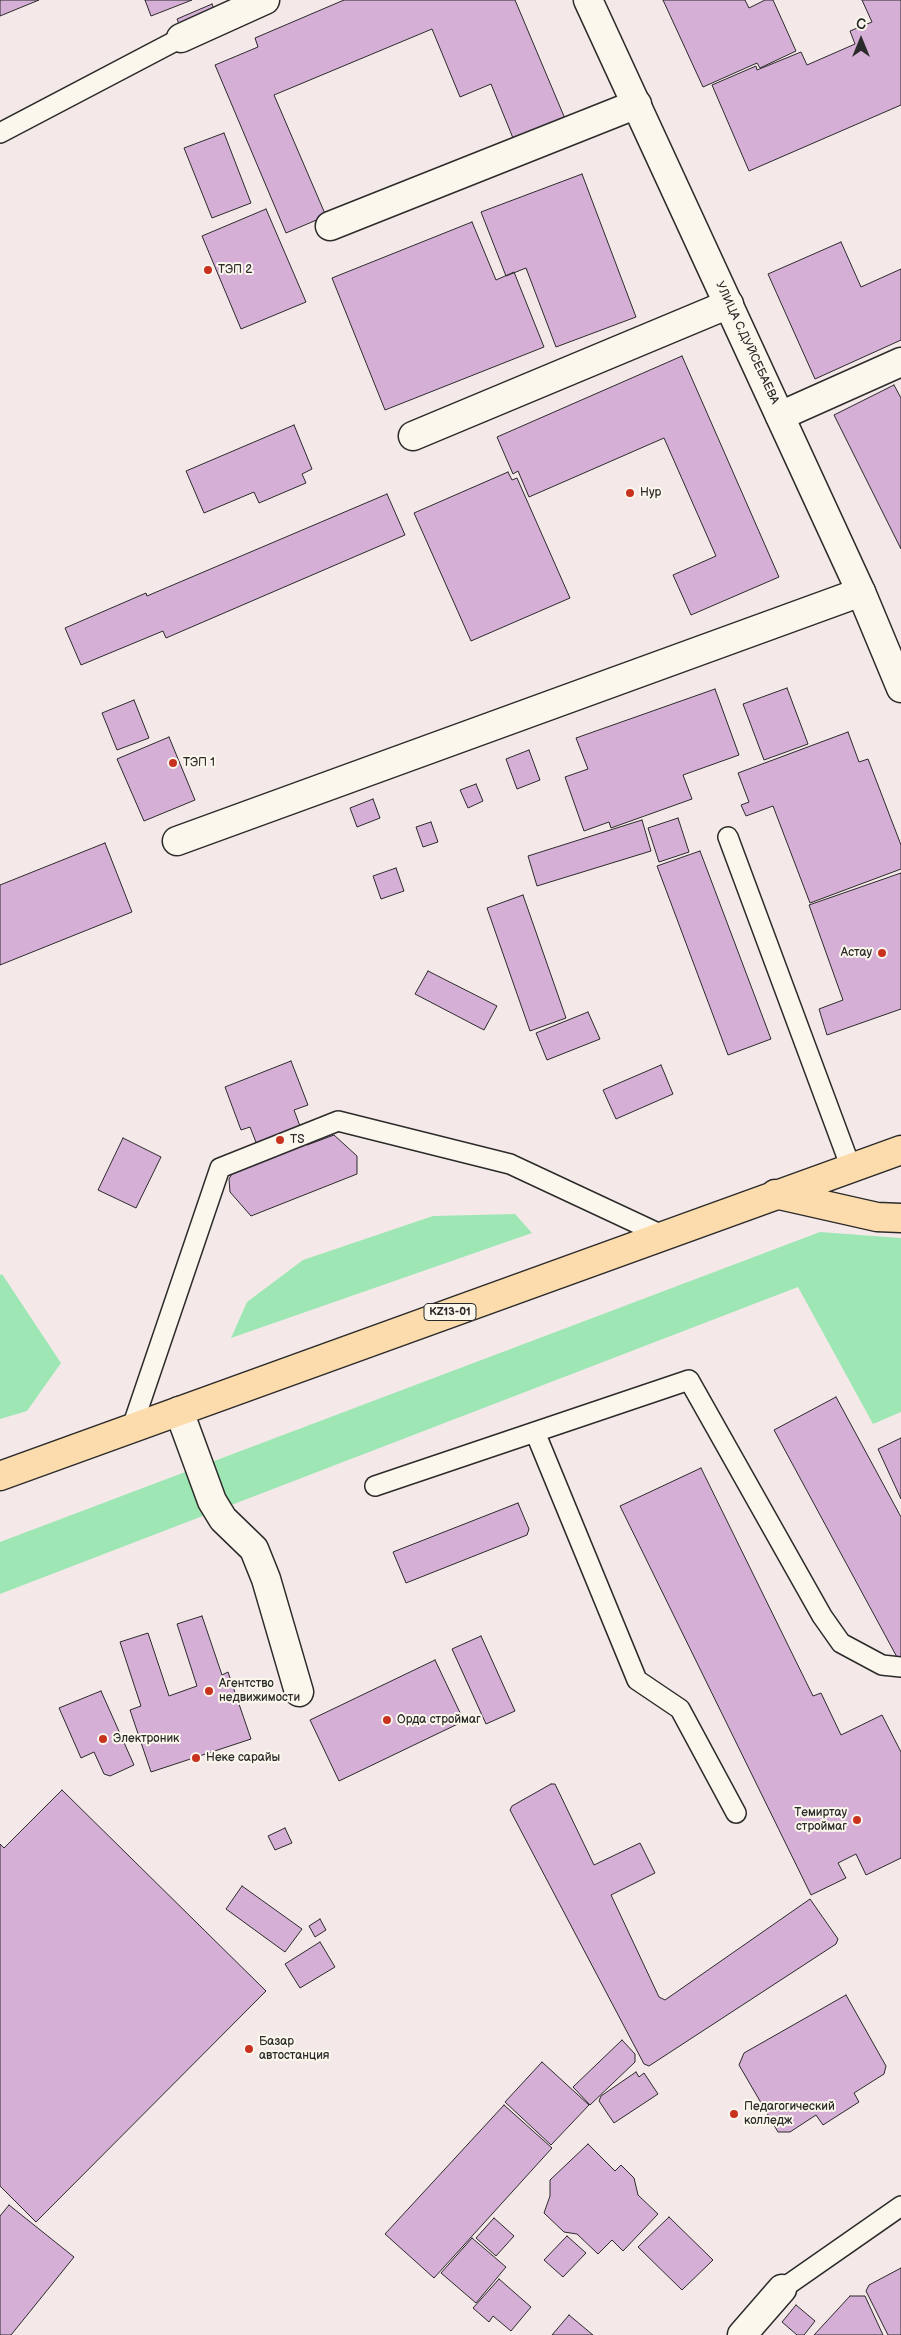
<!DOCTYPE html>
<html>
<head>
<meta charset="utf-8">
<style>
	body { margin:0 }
	#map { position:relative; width:901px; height:2335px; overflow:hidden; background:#f4e9e8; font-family:"Balsamiq Sans",sans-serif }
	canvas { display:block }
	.north { position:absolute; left:836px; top:15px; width:50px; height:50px; -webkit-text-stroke:4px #fbf7ec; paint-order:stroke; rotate:0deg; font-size:14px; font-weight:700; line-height:20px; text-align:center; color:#2b2b2b }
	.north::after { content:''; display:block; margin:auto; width:18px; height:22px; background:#2b2b2b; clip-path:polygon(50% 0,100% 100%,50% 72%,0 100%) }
</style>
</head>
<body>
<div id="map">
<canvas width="901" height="2335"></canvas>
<div class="north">С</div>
</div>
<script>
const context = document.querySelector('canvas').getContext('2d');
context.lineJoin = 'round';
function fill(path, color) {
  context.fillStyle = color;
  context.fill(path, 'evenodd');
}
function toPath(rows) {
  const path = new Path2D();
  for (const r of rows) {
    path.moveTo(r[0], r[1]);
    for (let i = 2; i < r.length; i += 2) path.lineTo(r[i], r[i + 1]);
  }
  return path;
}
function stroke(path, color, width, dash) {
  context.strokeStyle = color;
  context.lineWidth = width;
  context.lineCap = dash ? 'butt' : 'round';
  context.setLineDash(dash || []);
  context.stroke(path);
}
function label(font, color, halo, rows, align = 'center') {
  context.font = font + ' "Balsamiq Sans",sans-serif';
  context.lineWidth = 4;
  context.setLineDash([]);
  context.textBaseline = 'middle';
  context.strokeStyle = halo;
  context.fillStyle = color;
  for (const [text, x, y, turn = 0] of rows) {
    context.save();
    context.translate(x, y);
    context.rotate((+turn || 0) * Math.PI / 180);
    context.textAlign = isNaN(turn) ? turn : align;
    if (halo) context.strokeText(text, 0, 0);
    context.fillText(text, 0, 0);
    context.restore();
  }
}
const green = toPath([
	[515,1214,532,1233,231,1338,247,1302,303,1260,433,1216],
	[820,1232,901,1238,901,1412,873,1424,798,1287,0,1594,0,1542],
	[2,1274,61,1363,27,1411,0,1419,0,1275]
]);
const building = toPath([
	[0,0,39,0,0,16,0,0],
	[145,0,192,0,151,16,145,0],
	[344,0,515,0,566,121,515,143,491,84,460,97,432,29,274,95,326,216,286,233,215,65,258,47,255,38,344,0],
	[663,0,745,0,749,8,765,0,773,0,796,51,760,68,757,63,703,87,663,0],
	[862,0,901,0,901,105,749,171,712,85,756,66,757,70,801,52,807,65,855,44,850,31,872,22,862,0],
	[212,4,221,27,186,41,177,19,212,4],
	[224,133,251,203,212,218,184,148,224,133],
	[582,174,636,317,556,347,526,268,506,276,481,212,582,174],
	[266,209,306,302,241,329,202,236,266,209],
	[472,222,496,280,514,272,544,347,385,410,332,278,472,222],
	[841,242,861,287,901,269,901,340,815,379,768,274,841,242],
	[682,356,779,577,691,615,673,575,716,556,664,438,529,497,518,471,513,474,497,437,682,356],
	[894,385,901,398,901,549,834,415,894,385],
	[294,425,312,469,302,474,306,483,259,503,254,492,204,513,186,471,294,425],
	[508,472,512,480,517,478,570,598,471,641,414,513,508,472],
	[387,494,405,535,166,638,163,631,81,665,65,628,146,593,147,596,387,494],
	[787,688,808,744,764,760,743,704,787,688],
	[715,689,739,755,683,775,692,799,611,828,609,822,584,831,565,777,588,769,576,738,715,689],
	[134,700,149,738,117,750,102,713,134,700],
	[848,732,859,762,868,759,901,845,901,869,810,903,773,806,746,816,741,805,749,802,738,773,848,732],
	[169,737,195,800,144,821,117,759,169,737],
	[529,750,540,780,517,789,506,759,529,750],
	[476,784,483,801,468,808,460,790,476,784],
	[373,799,380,818,357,827,350,808,373,799],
	[678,818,689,852,659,862,648,828,678,818],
	[642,820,651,851,537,886,528,856,642,820],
	[431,822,438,842,423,847,416,827,431,822],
	[105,843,132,912,0,965,0,885,105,843],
	[700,851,771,1039,728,1055,657,866,700,851],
	[396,868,404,891,381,899,373,876,396,868],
	[901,873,901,1009,827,1035,819,1009,843,1000,809,905,901,873],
	[523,895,566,1018,530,1031,487,908,523,895],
	[428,971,497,1006,484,1030,415,994,428,971],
	[588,1012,600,1039,547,1060,536,1033,588,1012],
	[291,1061,308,1105,294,1110,307,1145,334,1135,357,1156,357,1174,251,1216,230,1192,229,1179,234,1170,263,1160,250,1127,241,1130,225,1087,291,1061],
	[661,1065,673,1094,616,1119,603,1090,661,1065],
	[123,1138,161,1157,136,1208,98,1190,123,1138],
	[836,1397,901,1517,901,1658,898,1659,774,1430,836,1397],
	[901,1438,901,1499,878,1449,901,1438],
	[701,1468,813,1696,821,1693,841,1735,882,1715,901,1752,901,1858,866,1875,856,1854,838,1863,846,1878,811,1895,620,1506,701,1468],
	[518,1503,529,1529,527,1535,406,1583,393,1552,518,1503],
	[202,1616,222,1675,228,1672,251,1739,151,1772,130,1710,141,1706,120,1642,148,1633,169,1696,197,1686,177,1624,202,1616],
	[481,1636,515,1711,486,1724,452,1649,481,1636],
	[435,1660,464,1721,339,1781,310,1720,435,1660],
	[101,1691,134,1765,110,1776,104,1774,94,1752,81,1758,59,1708,101,1691],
	[551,1784,555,1784,594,1865,640,1843,655,1873,611,1895,659,1997,665,2000,810,1899,838,1939,836,1944,649,2066,644,2064,510,1810,512,1806,551,1784],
	[62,1790,266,1991,36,2222,0,2186,0,1844,4,1848,62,1790],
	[285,1828,292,1843,275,1850,268,1836,285,1828],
	[242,1886,302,1929,285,1952,226,1909,242,1886],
	[320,1919,326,1930,315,1937,309,1926,320,1919],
	[320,1942,335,1967,300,1988,285,1964,320,1942],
	[846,1995,886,2066,884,2074,854,2093,859,2102,823,2125,816,2115,790,2132,778,2132,739,2065,744,2053,846,1995],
	[622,2040,635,2054,635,2062,590,2105,573,2087,622,2040],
	[542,2062,589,2105,551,2145,505,2102,542,2062],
	[636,2072,639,2077,644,2073,658,2094,614,2123,599,2101,601,2096,636,2072],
	[504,2105,552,2148,434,2278,385,2234,504,2105],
	[588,2144,615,2171,621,2165,634,2178,638,2195,658,2214,623,2251,612,2240,598,2254,577,2234,564,2232,544,2213,550,2196,550,2180,588,2144],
	[9,2205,74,2257,11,2335,0,2335,0,2216,9,2205],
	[669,2217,713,2260,682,2290,638,2247,669,2217],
	[494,2218,514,2236,496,2256,476,2238,494,2218],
	[567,2236,586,2253,563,2277,544,2260,567,2236],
	[472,2238,506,2267,476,2303,441,2273,472,2238],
	[901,2268,901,2335,888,2335,866,2291,869,2285,901,2268],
	[499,2279,531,2307,511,2331,493,2316,489,2322,473,2308,499,2279],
	[850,2296,865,2296,883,2335,814,2335,850,2296],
	[796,2305,815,2321,804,2335,797,2335,782,2322,796,2305],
	[569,2315,593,2335,552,2335,569,2315]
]);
const lane = toPath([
	[0,133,181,38],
	[728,837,851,1168],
	[132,1427,220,1168,338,1121,510,1164,662,1235],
	[535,1432,637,1680,680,1709,736,1813],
	[375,1486,689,1380,822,1616,841,1643,882,1665,901,1667],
	[782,2289,901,2206]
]);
const street = toPath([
	[181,38,265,0],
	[330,226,637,104],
	[780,416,901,362],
	[413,436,729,304],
	[177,841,861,592],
	[179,1411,212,1501,223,1519,254,1549,266,1579,299,1692],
	[742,2335,782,2289]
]);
const secondary = toPath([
	[588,0,861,592,901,688]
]);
const highway = toPath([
	[775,1194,877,1217,901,1218],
	[0,1476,901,1150]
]);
const markers = [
	[208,270,5,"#c8321e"],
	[630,493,5,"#c8321e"],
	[173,763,5,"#c8321e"],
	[882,953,5,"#c8321e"],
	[280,1140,5,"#c8321e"],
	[209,1691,5,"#c8321e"],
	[387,1720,5,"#c8321e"],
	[103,1739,5,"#c8321e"],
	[196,1758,5,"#c8321e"],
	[857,1820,5,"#c8321e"],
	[249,2049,5,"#c8321e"],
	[734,2114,5,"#c8321e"]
];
const shields = [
	[450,1312,52]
];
const shieldNames = [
	["KZ13-01",450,1312]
];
const poiNames = [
	["ТЭП 2",218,270],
	["Нур",640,493],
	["ТЭП 1",183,763],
	["Астау",872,953,"right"],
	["TS",290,1140],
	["Агентство",219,1684],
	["недвижимости",219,1698],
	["Орда строймаг",397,1720],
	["Электроник",113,1739],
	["Неке сарайы",206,1758],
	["Темиртау",847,1813,"right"],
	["строймаг",847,1827,"right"],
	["Базар",259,2042],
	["автостанция",259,2056],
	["Педагогический",744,2107],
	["колледж",744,2121]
];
const streetNames = [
	["УЛИЦА С.ДУЙСЕБАЕВА",747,343,65]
];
fill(green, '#9ee7b5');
fill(building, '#d6afd7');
stroke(building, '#2b2b2b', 1);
stroke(lane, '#2b2b2b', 22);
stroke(street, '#2b2b2b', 31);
stroke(secondary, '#2b2b2b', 31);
stroke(highway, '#2b2b2b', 31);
stroke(lane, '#fbf7ec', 19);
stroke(street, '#fbf7ec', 28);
stroke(secondary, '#fbf7ec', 28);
stroke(highway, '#fcdcac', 28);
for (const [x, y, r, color] of markers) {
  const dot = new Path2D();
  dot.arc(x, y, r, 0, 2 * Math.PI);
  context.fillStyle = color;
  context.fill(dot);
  stroke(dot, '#fbf7ec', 2);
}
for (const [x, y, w] of shields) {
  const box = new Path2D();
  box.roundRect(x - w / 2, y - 8.5, w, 17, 4);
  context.fillStyle = '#fbf7ec';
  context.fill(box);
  stroke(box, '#2b2b2b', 1);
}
label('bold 11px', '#2b2b2b', null, shieldNames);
label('12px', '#2b2b2b', '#fbf7ec', poiNames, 'left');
label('12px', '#2b2b2b', '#fbf7ec', streetNames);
</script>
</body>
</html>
